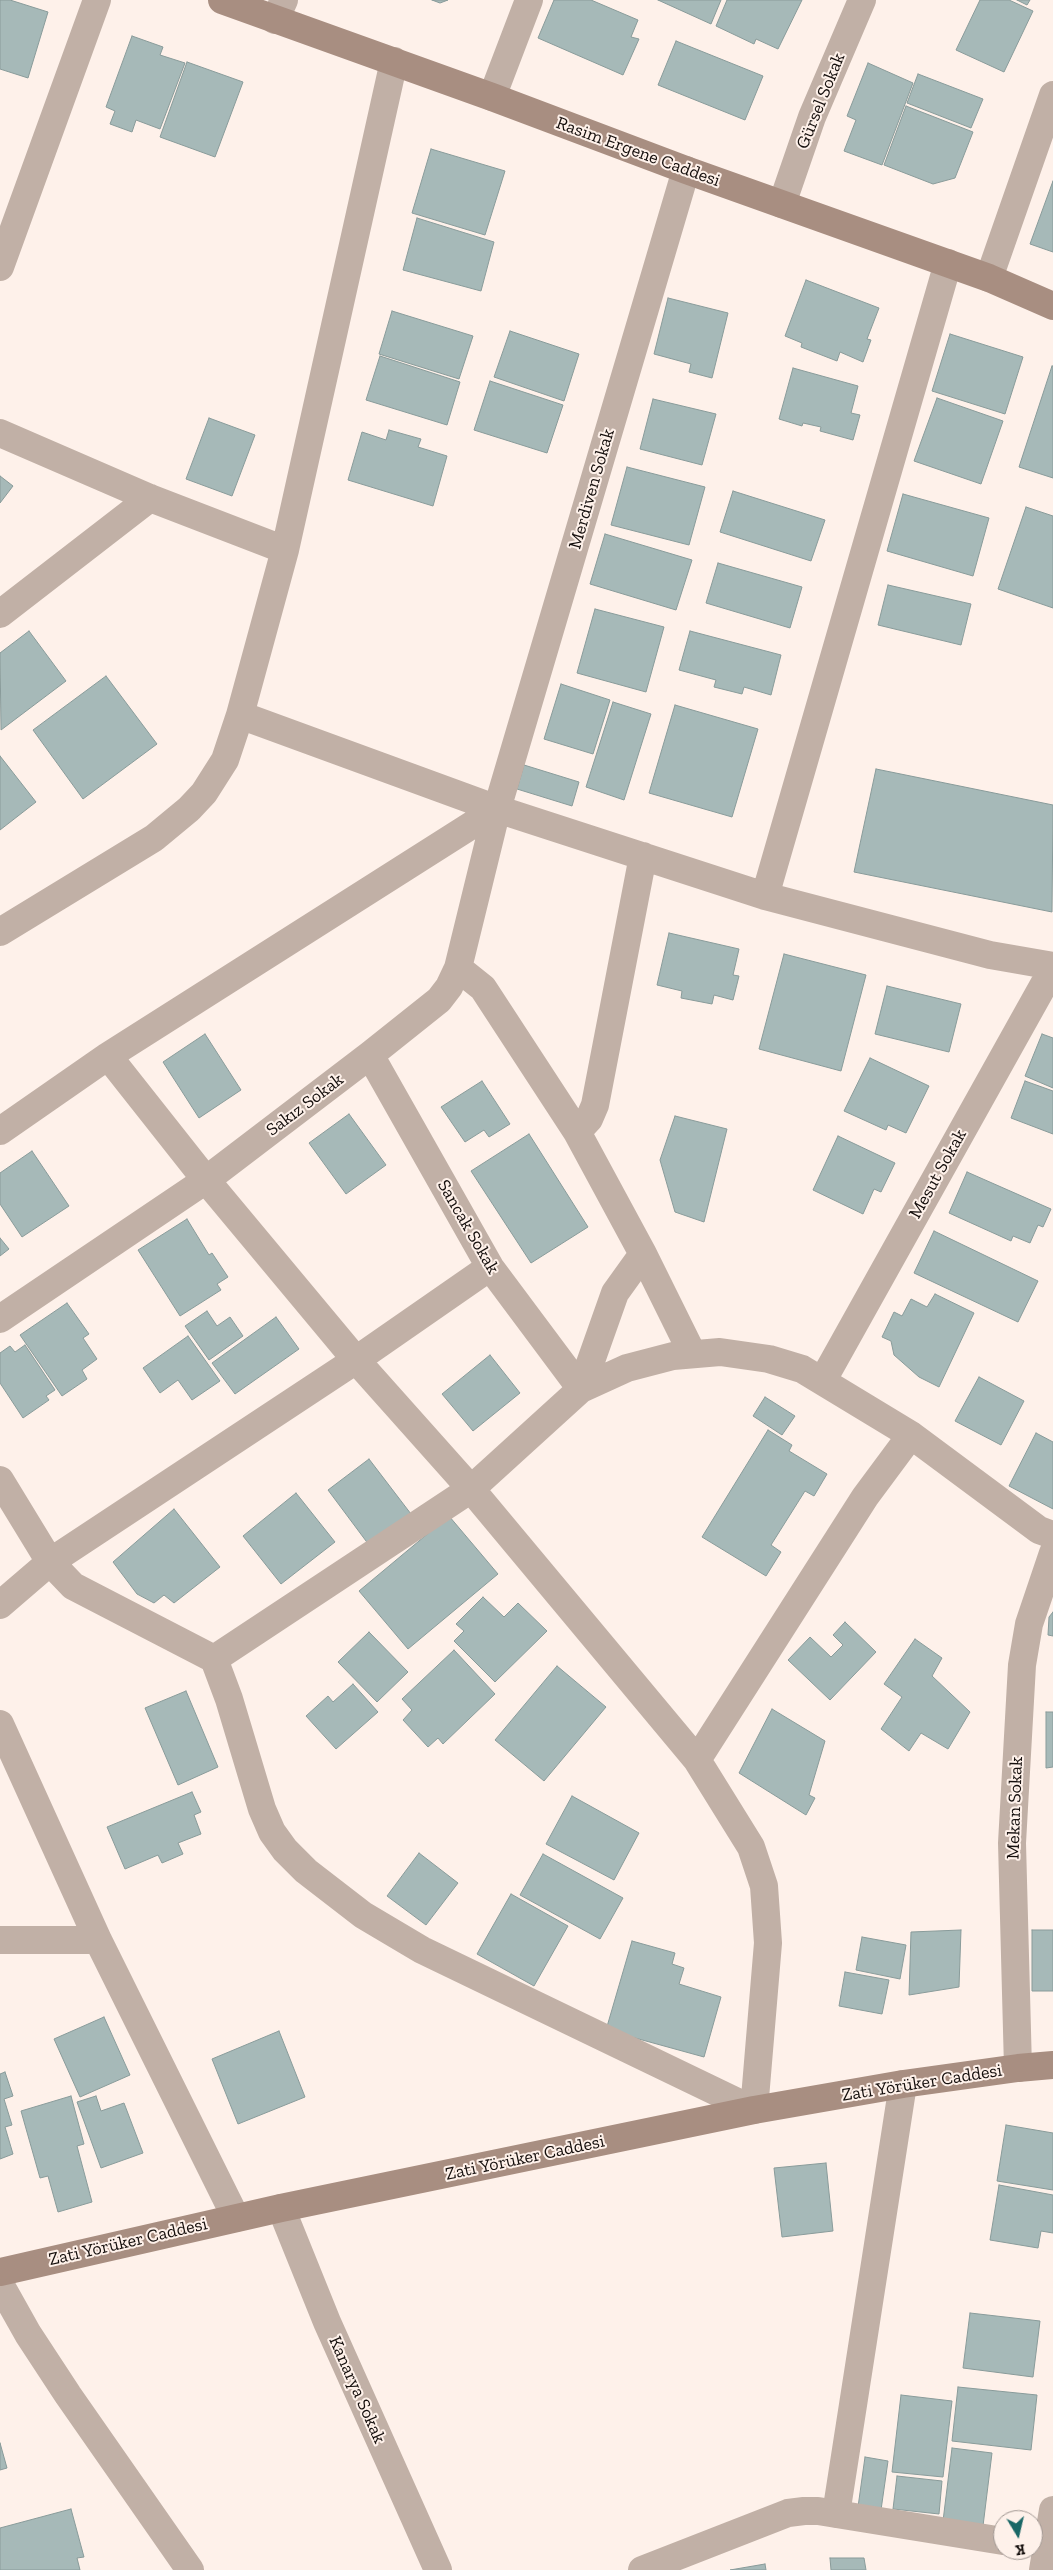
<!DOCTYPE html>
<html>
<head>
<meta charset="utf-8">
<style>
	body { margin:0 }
	#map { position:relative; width:1053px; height:2570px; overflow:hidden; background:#fef1ea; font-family:"Zilla Slab",serif }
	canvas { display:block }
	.north { position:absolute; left:993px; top:2510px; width:50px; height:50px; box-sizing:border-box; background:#fef1ea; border:1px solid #a09691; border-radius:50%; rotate:171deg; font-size:14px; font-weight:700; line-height:20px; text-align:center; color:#140e0c }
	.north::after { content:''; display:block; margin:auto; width:18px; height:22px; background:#1a6766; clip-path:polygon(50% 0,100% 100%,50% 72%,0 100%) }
</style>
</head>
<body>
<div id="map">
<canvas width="1053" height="2570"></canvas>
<div class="north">K</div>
</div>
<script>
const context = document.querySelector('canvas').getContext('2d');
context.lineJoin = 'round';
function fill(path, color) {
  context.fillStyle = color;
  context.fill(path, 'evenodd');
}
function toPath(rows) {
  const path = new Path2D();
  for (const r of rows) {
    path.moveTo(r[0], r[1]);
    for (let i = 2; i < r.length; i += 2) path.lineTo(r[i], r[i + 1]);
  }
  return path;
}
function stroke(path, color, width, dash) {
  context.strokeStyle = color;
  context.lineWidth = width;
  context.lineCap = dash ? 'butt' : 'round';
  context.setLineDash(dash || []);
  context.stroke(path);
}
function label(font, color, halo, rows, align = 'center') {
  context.font = font + ' "Zilla Slab",serif';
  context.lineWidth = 4;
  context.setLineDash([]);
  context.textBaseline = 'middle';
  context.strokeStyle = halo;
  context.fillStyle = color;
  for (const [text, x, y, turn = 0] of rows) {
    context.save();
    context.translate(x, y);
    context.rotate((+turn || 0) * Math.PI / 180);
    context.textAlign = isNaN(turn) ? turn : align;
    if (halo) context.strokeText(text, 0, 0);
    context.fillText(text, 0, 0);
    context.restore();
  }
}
const building = toPath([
	[0,0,10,0,48,12,28,78,0,69,0,0],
	[432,0,448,0,440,3,432,0],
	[554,0,591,0,638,20,631,37,639,39,623,75,538,38,554,0],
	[658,0,721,0,711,24,658,0],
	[727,0,802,0,778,49,756,39,754,44,716,26,727,0],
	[980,0,1009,0,1033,11,1004,72,956,50,980,0],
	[1017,0,1030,0,1027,5,1017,0],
	[132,36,163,47,160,55,185,63,160,129,136,120,132,132,110,124,115,111,106,107,132,36],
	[676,41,763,76,745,120,658,85,676,41],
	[187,62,243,82,215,157,160,137,187,62],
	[868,63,913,83,882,165,844,151,856,120,847,116,868,63],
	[918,74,983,99,971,128,907,103,918,74],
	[906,106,973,132,955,178,933,184,884,165,906,106],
	[431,149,505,171,485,235,412,213,431,149],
	[1053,181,1053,252,1030,244,1053,181],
	[417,218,494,242,481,291,403,270,417,218],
	[806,280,879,308,867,339,871,340,863,362,840,352,837,361,801,347,802,343,785,336,806,280],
	[668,298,728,313,712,378,689,372,691,364,654,354,668,298],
	[392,311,473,336,459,379,379,354,392,311],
	[510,331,579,354,564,401,494,377,510,331],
	[950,334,1023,357,1005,414,932,391,950,334],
	[380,356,460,382,447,425,366,400,380,356],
	[1052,366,1053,366,1053,478,1019,467,1052,366],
	[793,368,858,386,851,413,860,415,853,440,820,431,821,427,803,423,802,426,779,419,793,368],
	[490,381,563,405,547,453,474,430,490,381],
	[937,398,1003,421,981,484,914,461,937,398],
	[653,399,716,414,702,465,640,449,653,399],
	[209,418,255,435,232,496,186,479,209,418],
	[389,430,421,439,418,447,447,456,433,506,348,480,362,432,386,440,389,430],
	[627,467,705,487,689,545,611,525,627,467],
	[0,476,13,486,0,503,0,476],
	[733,491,825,520,811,561,720,532,733,491],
	[903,494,989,518,973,576,887,551,903,494],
	[1026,507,1053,516,1053,608,998,589,1026,507],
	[605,534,692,560,676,610,590,584,605,534],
	[718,563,802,587,790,628,706,603,718,563],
	[888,585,971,604,961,645,878,625,888,585],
	[595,609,664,627,646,692,577,673,595,609],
	[29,631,66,681,1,730,0,653,29,631],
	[690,631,781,655,771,695,744,687,742,694,714,687,716,680,679,670,690,631],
	[106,676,157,744,83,799,33,730,106,676],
	[561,684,610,700,593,754,544,739,561,684],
	[613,702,651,714,624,800,586,787,613,702],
	[675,705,758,729,732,817,649,793,675,705],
	[0,756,36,802,0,830,0,756],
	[524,765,579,782,572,806,517,789,524,765],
	[876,769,1053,805,1052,912,854,872,876,769],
	[669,933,739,949,733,975,739,976,733,1000,714,995,712,1004,681,998,682,991,657,985,669,933],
	[784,954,866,975,841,1071,759,1049,784,954],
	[887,986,961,1004,949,1052,875,1034,887,986],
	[205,1034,241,1090,199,1118,163,1062,205,1034],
	[1042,1034,1053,1038,1053,1088,1025,1076,1042,1034],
	[870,1058,929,1086,906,1133,888,1125,886,1130,844,1111,870,1058],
	[482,1081,510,1124,489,1137,484,1130,465,1142,441,1107,482,1081],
	[1025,1081,1053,1091,1053,1134,1011,1118,1025,1081],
	[349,1114,386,1165,346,1194,309,1143,349,1114],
	[675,1116,727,1129,704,1222,675,1212,660,1160,675,1116],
	[529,1134,588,1227,531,1263,471,1171,529,1134],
	[838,1136,895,1163,881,1192,874,1189,863,1214,813,1190,838,1136],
	[32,1151,69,1206,22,1237,0,1204,0,1173,32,1151],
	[967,1172,1051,1209,1043,1227,1038,1225,1030,1243,1013,1236,1011,1241,949,1213,967,1172],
	[187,1219,209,1255,212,1253,228,1277,217,1284,221,1290,180,1316,138,1250,187,1219],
	[934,1231,1038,1281,1018,1322,914,1273,934,1231],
	[0,1238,9,1249,0,1256,0,1238],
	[935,1294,974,1313,939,1387,919,1377,894,1355,891,1341,882,1337,894,1312,902,1316,911,1299,927,1307,935,1294],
	[67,1303,89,1334,83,1338,97,1359,82,1370,87,1379,62,1396,20,1335,67,1303],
	[207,1311,217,1326,230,1317,243,1336,209,1360,185,1326,207,1311],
	[276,1317,299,1349,235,1394,212,1363,276,1317],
	[188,1336,220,1381,192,1400,178,1380,160,1393,143,1368,188,1336],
	[25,1345,55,1390,46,1396,49,1400,23,1418,0,1383,0,1353,10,1346,15,1352,25,1345],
	[490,1355,520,1393,473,1431,442,1394,490,1355],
	[979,1377,1024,1401,1001,1445,955,1421,979,1377],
	[765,1397,795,1416,782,1435,753,1416,765,1397],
	[768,1430,792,1445,789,1451,827,1474,814,1496,805,1491,771,1545,781,1552,766,1576,702,1537,768,1430],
	[1036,1433,1053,1442,1053,1509,1009,1486,1036,1433],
	[369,1459,411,1514,369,1545,328,1490,369,1459],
	[296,1493,335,1542,281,1584,243,1536,296,1493],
	[174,1509,220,1567,174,1603,164,1595,154,1603,137,1594,113,1562,174,1509],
	[449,1516,498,1574,408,1649,359,1591,449,1516],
	[483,1597,504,1617,518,1603,547,1631,495,1682,454,1641,464,1631,456,1624,483,1597],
	[1053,1612,1053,1636,1048,1635,1049,1617,1053,1612],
	[845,1622,876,1652,830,1700,788,1660,810,1637,831,1657,843,1645,833,1635,845,1622],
	[369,1632,408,1672,377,1702,338,1662,369,1632],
	[915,1639,942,1658,932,1676,970,1712,948,1749,921,1733,909,1751,881,1729,902,1697,884,1684,915,1639],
	[454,1650,495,1694,443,1744,438,1738,428,1747,403,1720,412,1710,402,1699,454,1650],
	[557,1666,606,1707,544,1781,495,1740,557,1666],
	[353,1684,378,1712,336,1749,306,1716,328,1696,333,1702,353,1684],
	[186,1691,218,1767,178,1785,145,1708,186,1691],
	[772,1709,825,1741,809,1795,815,1798,806,1815,739,1773,772,1709],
	[1046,1712,1053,1712,1053,1767,1046,1768,1046,1712],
	[192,1792,201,1812,194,1815,201,1834,178,1843,183,1854,162,1863,158,1855,125,1869,107,1827,192,1792],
	[572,1796,639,1833,614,1880,546,1844,572,1796],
	[419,1853,458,1883,426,1925,387,1896,419,1853],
	[543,1854,623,1898,600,1939,520,1895,543,1854],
	[511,1894,568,1926,534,1986,477,1954,511,1894],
	[961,1930,959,1987,909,1995,911,1932,961,1930],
	[1032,1930,1053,1930,1053,1991,1032,1991,1032,1930],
	[862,1937,906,1945,900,1979,856,1970,862,1937],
	[632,1941,675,1953,672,1964,684,1968,679,1984,721,1997,704,2057,606,2030,632,1941],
	[845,1972,889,1980,882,2014,839,2006,845,1972],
	[104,2017,130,2075,80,2097,54,2039,104,2017],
	[279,2031,305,2097,238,2124,212,2059,279,2031],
	[5,2072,13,2096,4,2099,12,2125,5,2127,13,2154,0,2159,0,2074,5,2072],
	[71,2096,84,2144,77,2146,92,2202,58,2212,48,2176,40,2178,21,2111,71,2096],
	[96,2096,101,2111,124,2103,143,2153,101,2168,77,2102,96,2096],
	[1006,2125,1053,2133,1053,2190,997,2181,1006,2125],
	[826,2163,833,2231,782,2237,774,2168,826,2163],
	[999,2185,1053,2195,1053,2233,1041,2231,1038,2248,990,2240,999,2185],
	[970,2313,1040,2321,1033,2377,963,2368,970,2313],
	[958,2387,1037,2395,1031,2450,952,2441,958,2387],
	[901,2395,952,2401,943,2477,892,2472,901,2395],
	[0,2443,7,2468,0,2470,0,2443],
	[952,2448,992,2453,983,2526,943,2521,952,2448],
	[865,2457,888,2461,881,2510,858,2507,865,2457],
	[897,2476,942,2481,939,2514,893,2509,897,2476],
	[71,2509,84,2557,77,2558,80,2570,0,2570,0,2528,71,2509],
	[830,2558,864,2558,866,2570,831,2570,830,2558],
	[765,2564,766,2570,730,2570,765,2564]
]);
const street = toPath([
	[275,20,284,0],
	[492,97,529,0],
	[782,204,812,117,862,0],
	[0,267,97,0],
	[989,278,1053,95],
	[0,433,150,498,285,550],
	[0,614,150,498],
	[240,715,497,809,765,896,990,955,1053,966],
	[765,896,948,263],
	[0,932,154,838,189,809,204,793,225,760,240,715,285,550,394,61],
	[458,968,483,988,577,1132,643,1254,692,1353],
	[370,1055,490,1267,581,1389],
	[108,1056,206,1180,356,1360,471,1489,697,1760,751,1847,764,1886,768,1943,754,2110,422,1950,363,1915,306,1871,285,1850,272,1832,262,1809,229,1699,214,1659],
	[0,1131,108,1056,497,809],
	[577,1132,589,1119,595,1105,643,856],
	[0,1319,206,1180,370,1055,439,1000,449,987,458,968,497,809,686,170],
	[823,1380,1053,968],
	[581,1389,615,1293,643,1254],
	[0,1480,50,1562,73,1586,214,1659,471,1489,581,1389,627,1368,673,1356,720,1352,769,1359,802,1369,911,1435,1039,1530,1053,1535],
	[0,1605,50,1562,356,1360,490,1267],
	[0,1724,98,1940,236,2218],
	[697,1760,865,1497,911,1435],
	[0,1940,98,1940],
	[1018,2068,1012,1843,1022,1665,1029,1624,1053,1553],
	[281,2208,327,2322,438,2570],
	[0,2284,28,2334,68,2395,190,2570],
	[836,2514,903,2084],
	[642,2570,788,2513,804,2511,818,2511,1003,2541],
	[1043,2570,1053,2510]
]);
const secondary = toPath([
	[222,0,492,97,686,170,989,278,1053,306],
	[0,2272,281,2208,754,2110,903,2084,1018,2068,1053,2065]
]);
const streetNames = [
	["Gürsel Sokak",821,101,-68],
	["Rasim Ergene Caddesi",638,152,20],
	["Merdiven Sokak",592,489,-74],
	["Sakız Sokak",305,1105,-37],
	["Mesut Sokak",938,1174,-61],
	["Sancak Sokak",468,1227,60],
	["Mekan Sokak",1015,1808,-88],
	["Zati Yörüker Caddesi",922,2083,-9],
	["Zati Yörüker Caddesi",525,2158,-12],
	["Zati Yörüker Caddesi",128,2242,-13],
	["Kanarya Sokak",357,2390,66]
];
fill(building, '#a6b9b8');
stroke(building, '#899b9a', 1);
stroke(street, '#c1b0a6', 28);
stroke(secondary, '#a88e81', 28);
label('18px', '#140e0c', '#fef1ea', streetNames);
</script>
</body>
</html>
